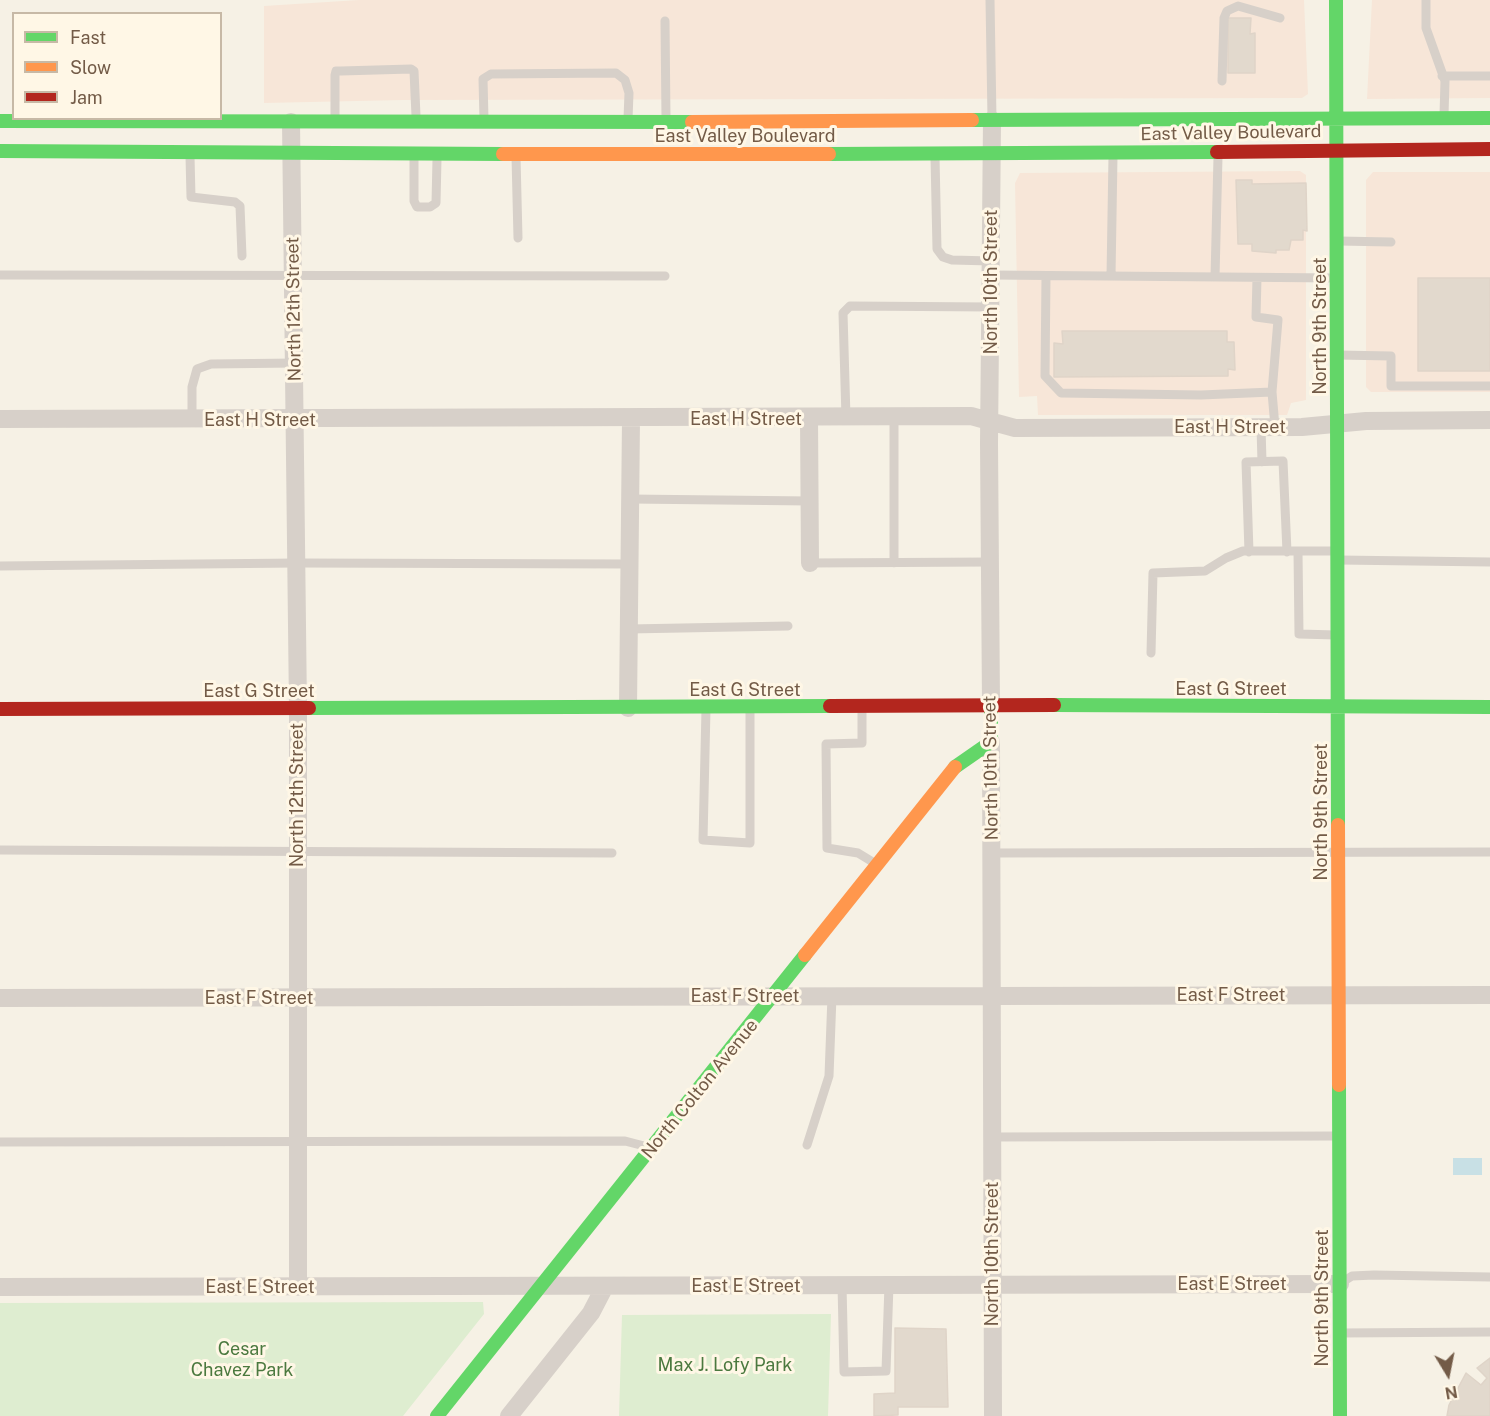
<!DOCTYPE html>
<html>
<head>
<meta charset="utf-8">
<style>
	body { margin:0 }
	#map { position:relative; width:1490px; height:1416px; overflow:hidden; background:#f6f1e5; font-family:"Public Sans",sans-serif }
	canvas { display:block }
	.legend { position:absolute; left:12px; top:12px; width:210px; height:108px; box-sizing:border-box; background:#fff7e6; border:2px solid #c7b9a6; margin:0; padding:8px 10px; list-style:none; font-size:18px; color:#735b47 }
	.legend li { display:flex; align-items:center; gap:12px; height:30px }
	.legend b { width:30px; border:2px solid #c7b9a6 }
	.north { position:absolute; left:1418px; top:1344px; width:60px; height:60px; -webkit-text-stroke:4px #fff7e6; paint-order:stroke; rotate:170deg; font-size:16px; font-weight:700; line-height:24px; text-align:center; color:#735b47 }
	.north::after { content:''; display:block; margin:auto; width:21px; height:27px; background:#735b47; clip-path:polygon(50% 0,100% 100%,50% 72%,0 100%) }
</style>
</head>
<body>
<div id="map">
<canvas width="1490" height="1416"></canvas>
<ul class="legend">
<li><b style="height:8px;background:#63d668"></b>Fast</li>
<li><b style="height:8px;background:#ff974d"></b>Slow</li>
<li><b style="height:8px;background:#b3261e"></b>Jam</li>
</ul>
<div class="north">N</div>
</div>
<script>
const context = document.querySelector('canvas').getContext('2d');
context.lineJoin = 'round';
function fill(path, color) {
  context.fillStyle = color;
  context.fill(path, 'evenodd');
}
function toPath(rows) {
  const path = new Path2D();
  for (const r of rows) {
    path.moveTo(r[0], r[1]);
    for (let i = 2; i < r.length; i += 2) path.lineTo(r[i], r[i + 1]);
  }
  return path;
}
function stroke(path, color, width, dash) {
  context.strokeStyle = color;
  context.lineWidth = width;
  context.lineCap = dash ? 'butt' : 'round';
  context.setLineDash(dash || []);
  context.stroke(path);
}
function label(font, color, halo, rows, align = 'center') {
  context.font = font + ' "Public Sans",sans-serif';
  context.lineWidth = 6;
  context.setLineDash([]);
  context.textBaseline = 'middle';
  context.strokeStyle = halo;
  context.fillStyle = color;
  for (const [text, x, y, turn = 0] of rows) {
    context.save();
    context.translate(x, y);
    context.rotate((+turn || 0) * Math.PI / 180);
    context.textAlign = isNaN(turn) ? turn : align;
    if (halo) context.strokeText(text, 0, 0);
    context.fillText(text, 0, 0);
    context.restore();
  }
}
const commercial = toPath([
	[359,0,1304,0,1308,94,1302,98,403,100,264,103,264,6],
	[1372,0,1490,0,1490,98,1367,99],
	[1300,171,1306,175,1306,400,1291,403,1287,415,1038,415,1037,396,1019,397,1015,183,1020,173],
	[1373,172,1490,172,1490,392,1371,392,1366,387,1366,180]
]);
const green = toPath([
	[483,1302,484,1314,403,1416,0,1416,0,1303],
	[831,1314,828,1416,619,1416,622,1315]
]);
const water = toPath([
	[1453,1158,1482,1158,1482,1175,1453,1175]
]);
const building = toPath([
	[1228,18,1251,18,1250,34,1255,33,1255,73,1228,73,1228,18],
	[1236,180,1252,180,1252,184,1306,183,1307,231,1303,230,1303,240,1291,240,1289,250,1276,250,1276,253,1252,251,1252,244,1238,244,1236,180],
	[1418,278,1490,278,1490,371,1418,371,1418,278],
	[1062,331,1227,331,1227,342,1234,342,1235,370,1228,369,1228,376,1054,377,1054,343,1063,344,1062,331],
	[895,1328,946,1329,948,1407,898,1407,898,1415,874,1416,874,1394,895,1393,895,1328],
	[1490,1358,1490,1416,1447,1416,1449,1405,1466,1373,1481,1385,1487,1378,1477,1368,1490,1358]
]);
const lane = toPath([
	[990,0,992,118],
	[1426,0,1426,28,1445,81,1444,115],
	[665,21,666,119],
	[1442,76,1490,76],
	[1222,81,1224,18,1227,11,1238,6,1280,18],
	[335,119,335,75,336,71,341,71,411,69,414,71,416,116],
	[484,119,483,79,491,74,616,73,625,80,629,93,628,119],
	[190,156,191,197,235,202,240,206,242,256],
	[414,157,414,201,417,207,430,207,436,203,437,159],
	[516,157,518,238],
	[935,157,937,249,943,257,952,260,991,261],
	[1339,241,1391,242],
	[0,275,665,276],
	[991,275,1336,278],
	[1046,276,1045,376,1061,393,1201,395,1272,392],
	[1111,276,1113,156],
	[1215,277,1218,157],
	[1257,278,1256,317,1278,320,1272,392,1275,427],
	[1338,355,1391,356,1391,386,1490,386],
	[846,418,843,313,850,306,991,307],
	[192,420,192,387,197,369,211,364,295,363],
	[1261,427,1262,462],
	[630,499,810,501],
	[1249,552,1246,462,1283,461,1287,552],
	[1298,552,1299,634,1336,635],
	[1339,560,1490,562],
	[810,563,989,562],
	[894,563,894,418],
	[0,566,297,563,630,564],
	[629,629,788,626],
	[1151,653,1153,573,1205,571,1226,558,1243,551,1336,551],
	[862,707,862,743,826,744,827,848,858,853,876,864],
	[706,709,703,840,750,843,750,708],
	[0,850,612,853],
	[992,853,1490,852],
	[993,1137,1338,1136],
	[0,1142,625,1141,648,1147],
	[807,1145,829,1076,832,996],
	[1344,1281,1352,1276,1374,1275,1490,1277],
	[842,1285,844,1372,886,1371,889,1285],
	[1341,1333,1490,1332]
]);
const street = toPath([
	[291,122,298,709,298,1287],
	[809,418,810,563],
	[0,419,971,416,1015,428,1302,427,1366,421,1490,420],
	[991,705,989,443,992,120],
	[628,708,631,419],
	[991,742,993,1416],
	[0,998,1490,995],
	[0,1287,1340,1284],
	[509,1416,591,1313,605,1286]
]);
const fast = toPath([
	[1336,0,1338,825],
	[972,120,1490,118],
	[0,121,692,122],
	[0,151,503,154],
	[829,154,1217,152],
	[1054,705,1490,707],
	[309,708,830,706],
	[955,767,991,742,991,705],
	[1339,1085,1340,1416],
	[437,1416,805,955]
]);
const slow = toPath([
	[692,122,972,120],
	[503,154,829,154],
	[1338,825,1339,1085],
	[805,955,955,767]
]);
const jam = toPath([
	[1217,152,1490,149],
	[830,706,1054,705],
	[0,709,309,708]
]);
const streetNames = [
	["East Valley Boulevard",1231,133,-1],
	["East Valley Boulevard",745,136],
	["North 10th Street",991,282,-90],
	["North 12th Street",294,309,-91],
	["North 9th Street",1320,326,-90],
	["East H Street",746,419],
	["East H Street",260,420],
	["East H Street",1230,427],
	["East G Street",1231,689],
	["East G Street",745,690],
	["East G Street",259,691],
	["North 10th Street",991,768,-91],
	["North 12th Street",297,795,-90],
	["North 9th Street",1321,812,-90],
	["East F Street",1231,995],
	["East F Street",745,996],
	["East F Street",259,998],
	["North Colton Avenue",700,1089,-51],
	["North 10th Street",992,1254,-90],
	["East E Street",1232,1284],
	["East E Street",746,1286],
	["East E Street",260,1287],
	["North 9th Street",1322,1298,-90]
];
const parkNames = [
	["Cesar",242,1349],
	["Chavez Park",242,1370],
	["Max J. Lofy Park",725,1365]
];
fill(commercial, '#f7e6d8');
fill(green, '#deedd0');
fill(water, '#c8e0e5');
fill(building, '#e2d9cd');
stroke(building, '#dfd4c8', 1.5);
stroke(lane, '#d7d0c9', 9);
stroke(street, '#d7d0c9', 18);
stroke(fast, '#63d668', 14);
stroke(slow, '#ff974d', 14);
stroke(jam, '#b3261e', 14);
label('18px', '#735b47', '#fff7e6', streetNames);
label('18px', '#4b793f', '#fff7e6', parkNames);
</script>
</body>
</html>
